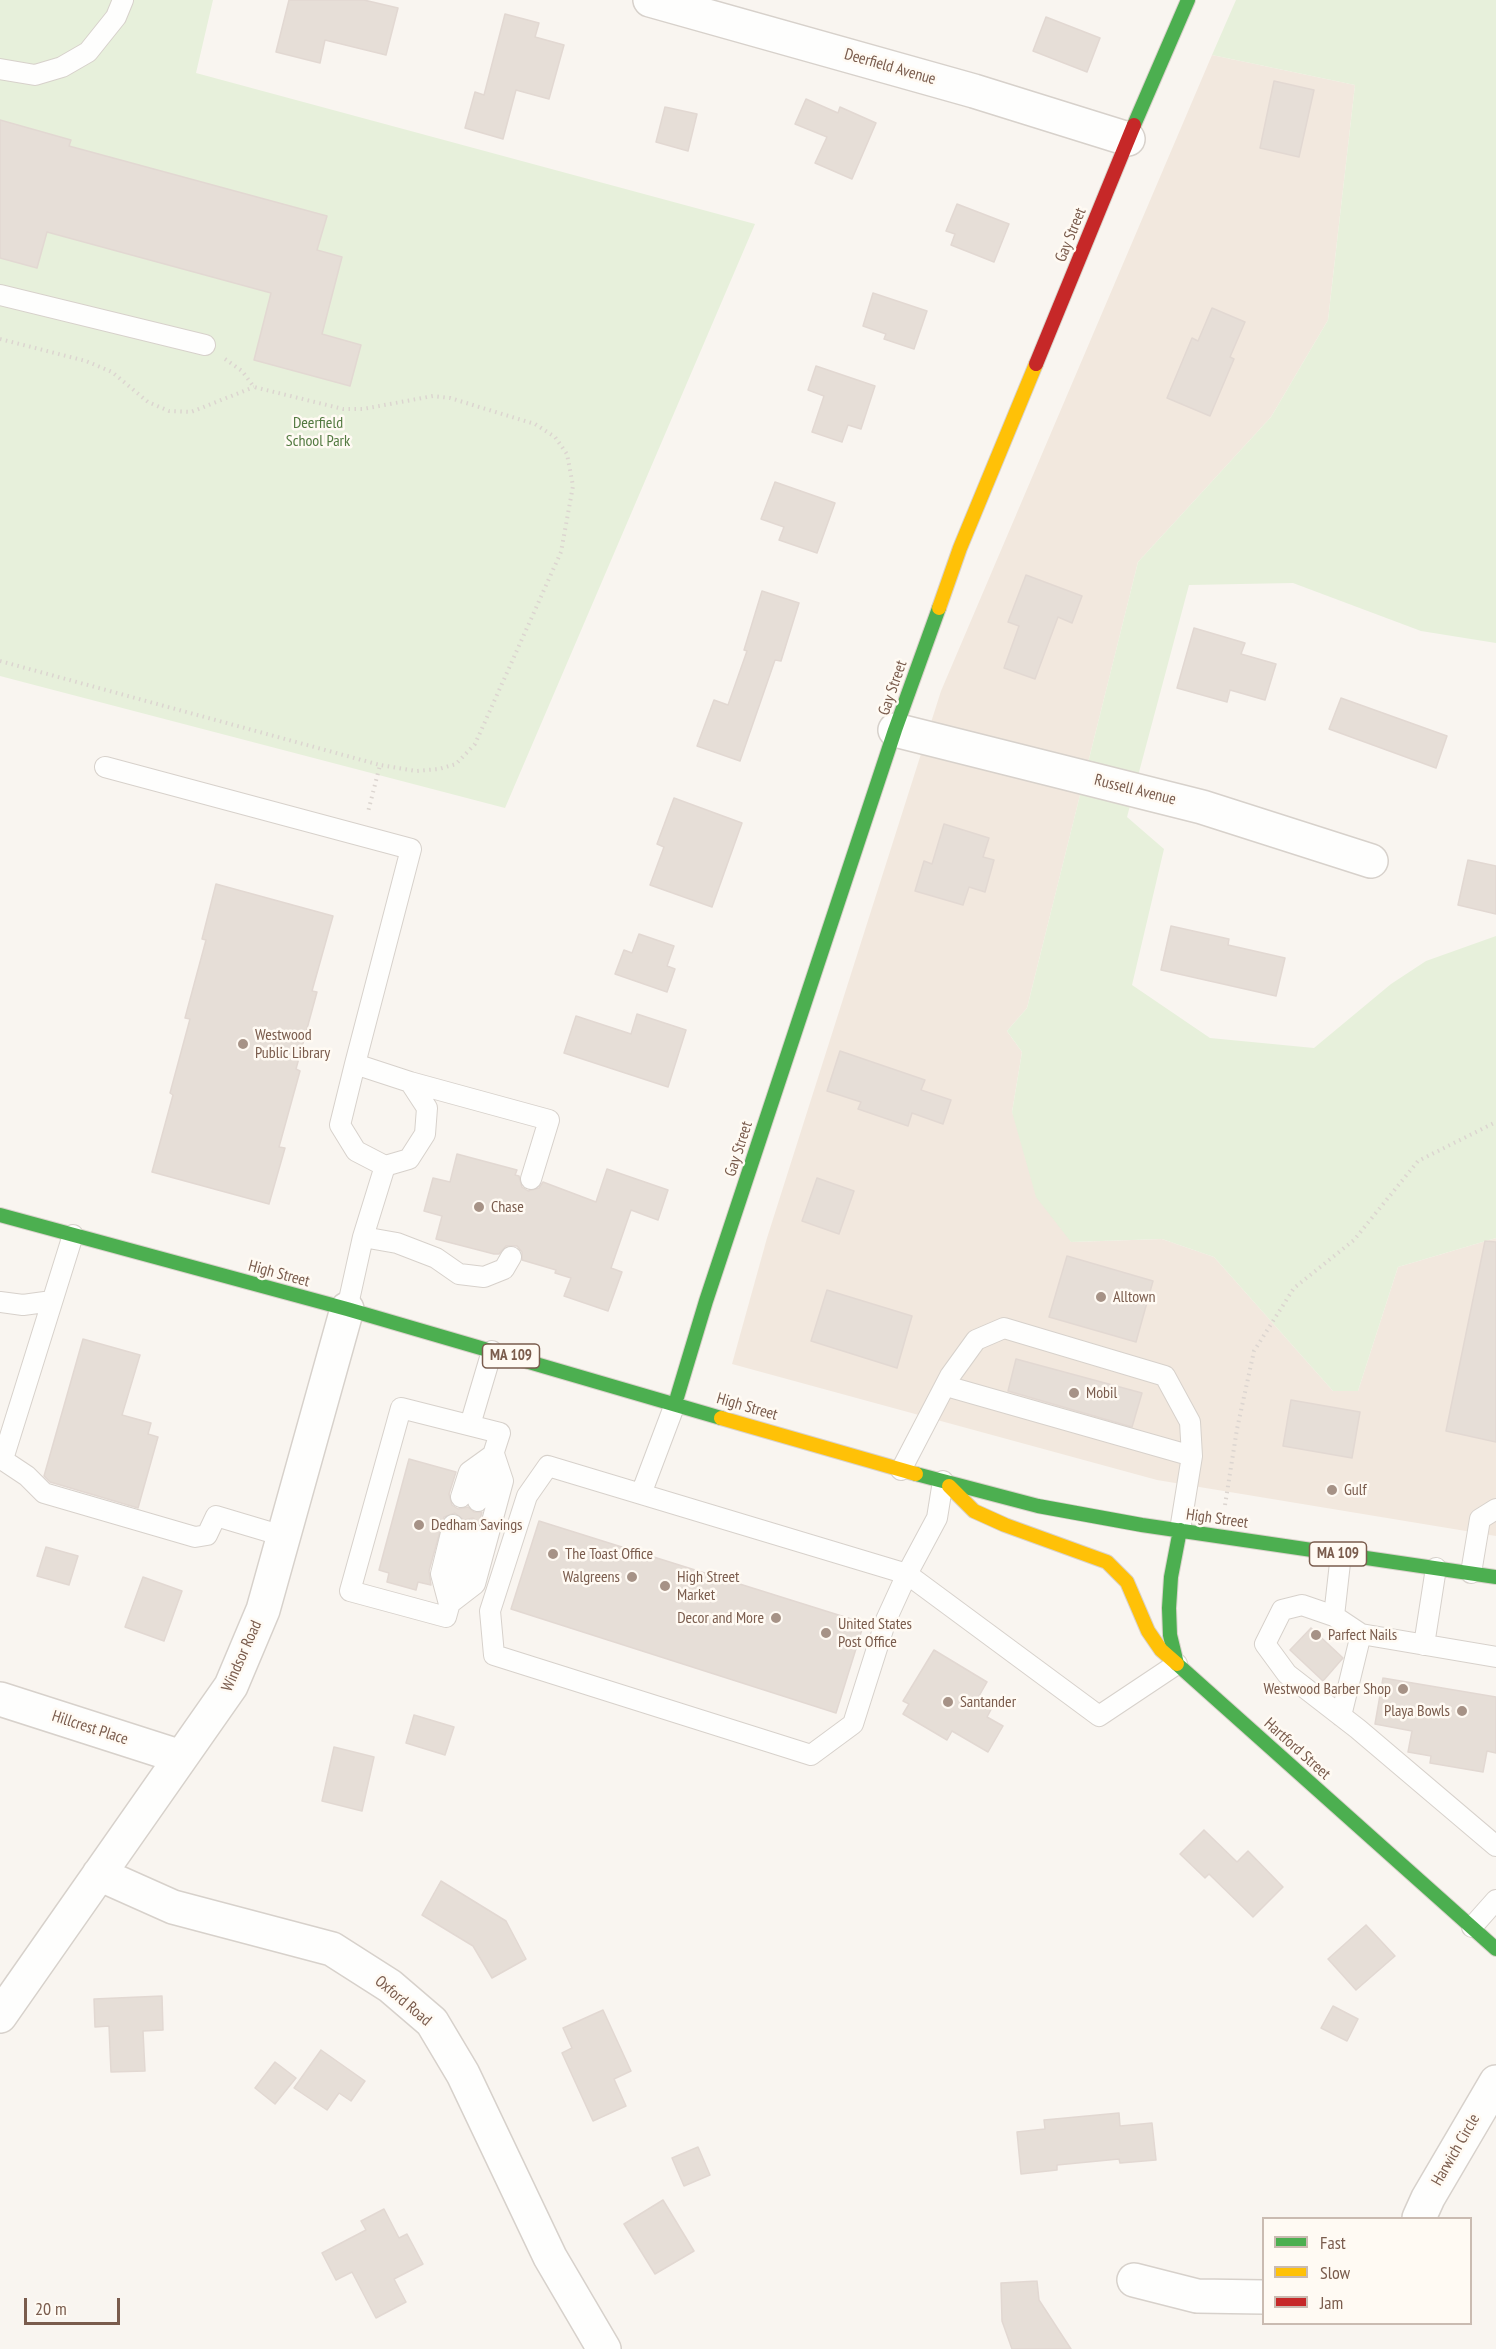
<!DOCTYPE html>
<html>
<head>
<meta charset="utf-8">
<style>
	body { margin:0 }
	#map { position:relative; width:1496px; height:2349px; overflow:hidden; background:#f9f5f0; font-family:"PT Sans Narrow",sans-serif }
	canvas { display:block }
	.legend { position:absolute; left:1262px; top:2217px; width:210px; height:108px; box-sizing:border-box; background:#fffaf3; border:2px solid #cabbb1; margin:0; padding:8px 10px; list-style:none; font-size:18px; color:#7a5c4d }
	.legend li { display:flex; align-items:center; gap:12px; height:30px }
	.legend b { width:30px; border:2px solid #cabbb1 }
	.scale { position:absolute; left:24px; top:2298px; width:96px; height:27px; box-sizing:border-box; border:3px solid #7a5c4d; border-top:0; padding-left:8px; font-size:18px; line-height:21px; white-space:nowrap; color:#7a5c4d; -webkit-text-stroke:4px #fffaf3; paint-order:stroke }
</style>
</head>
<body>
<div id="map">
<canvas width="1496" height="2349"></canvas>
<ul class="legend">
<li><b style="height:8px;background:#4caf50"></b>Fast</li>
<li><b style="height:8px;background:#ffc107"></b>Slow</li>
<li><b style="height:8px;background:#c62828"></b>Jam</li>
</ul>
<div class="scale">20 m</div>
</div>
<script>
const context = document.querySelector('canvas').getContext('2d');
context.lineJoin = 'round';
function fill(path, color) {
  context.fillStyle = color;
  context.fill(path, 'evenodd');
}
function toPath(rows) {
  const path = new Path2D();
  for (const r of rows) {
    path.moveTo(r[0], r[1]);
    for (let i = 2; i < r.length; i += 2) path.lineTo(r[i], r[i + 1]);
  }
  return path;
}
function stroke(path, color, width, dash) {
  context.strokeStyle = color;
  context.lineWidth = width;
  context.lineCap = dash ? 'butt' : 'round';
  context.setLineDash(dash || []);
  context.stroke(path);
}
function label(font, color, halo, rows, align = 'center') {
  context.font = font + ' "PT Sans Narrow",sans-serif';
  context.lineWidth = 5;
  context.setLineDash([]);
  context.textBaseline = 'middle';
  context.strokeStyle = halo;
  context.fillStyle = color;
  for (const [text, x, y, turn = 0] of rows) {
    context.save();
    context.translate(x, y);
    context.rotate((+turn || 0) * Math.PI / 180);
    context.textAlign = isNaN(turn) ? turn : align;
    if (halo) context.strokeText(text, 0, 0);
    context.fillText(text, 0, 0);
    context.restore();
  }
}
const residential = toPath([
	[1212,55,1355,85,1328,320,1271,417,1138,562,1027,1008,1007,1031,1022,1052,1012,1112,1071,1242,1162,1239,1214,1257,1333,1391,1358,1391,1398,1267,1496,1238,1496,1536,1157,1480,732,1364,767,1238,941,691]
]);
const green = toPath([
	[0,0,213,0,196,73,755,224,505,808,0,676],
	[1236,0,1496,0,1496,643,1421,631,1293,583,1189,585,1127,817,1164,849,1132,985,1210,1038,1314,1048,1391,984,1426,961,1496,936,1496,1238,1398,1267,1358,1391,1333,1391,1214,1257,1162,1239,1071,1242,1036,1197,1012,1112,1022,1052,1007,1031,1027,1008,1138,562,1271,417,1328,320,1355,85,1212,55]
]);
const building = toPath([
	[289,0,364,0,398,8,386,55,325,40,320,63,276,52,289,0],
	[505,14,539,23,535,37,564,45,549,99,516,90,503,139,465,128,475,92,484,95,505,14],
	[1046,17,1100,38,1087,72,1033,51,1046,17],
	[1274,81,1314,90,1299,157,1260,148,1274,81],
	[806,99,838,113,840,107,876,123,852,179,815,163,827,137,795,124,806,99],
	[665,107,697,114,688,151,656,142,665,107],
	[0,120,71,140,69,146,327,216,317,250,342,257,322,334,361,345,350,386,254,360,271,293,47,232,37,268,0,258,0,120],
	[957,204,1009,224,994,262,951,245,955,234,946,231,957,204],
	[873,293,927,311,914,349,884,339,886,334,863,326,873,293],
	[1212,308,1245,322,1230,357,1234,359,1210,416,1167,398,1192,338,1198,341,1212,308],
	[816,366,875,386,861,429,848,425,842,442,812,432,824,396,808,390,816,366],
	[775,482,835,503,817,553,779,540,784,527,761,519,775,482],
	[1026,575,1082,596,1072,623,1058,617,1035,679,1004,668,1019,626,1008,622,1026,575],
	[762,591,799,603,781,661,775,660,740,761,697,746,714,700,728,705,747,651,744,650,762,591],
	[1194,628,1245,643,1241,654,1276,664,1265,700,1230,690,1227,702,1177,688,1194,628],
	[1341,698,1447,736,1436,768,1329,729,1341,698],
	[674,798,742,823,712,907,650,885,664,847,657,844,674,798],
	[944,824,989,838,983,857,994,860,985,892,969,887,963,905,915,891,924,861,932,864,944,824],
	[1468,860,1496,866,1496,914,1458,905,1468,860],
	[216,884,333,916,312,991,317,992,296,1069,300,1071,279,1147,285,1148,269,1204,152,1172,173,1095,170,1093,190,1019,185,1018,206,940,202,939,216,884],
	[1171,926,1229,939,1228,945,1285,958,1276,996,1161,970,1171,926],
	[639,934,674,946,667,966,675,969,667,992,615,974,624,950,632,953,639,934],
	[637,1014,686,1030,668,1087,564,1053,576,1016,631,1034,637,1014],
	[840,1051,925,1080,921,1090,951,1100,943,1124,912,1113,908,1126,858,1109,861,1102,827,1091,840,1051],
	[457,1154,517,1170,515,1175,519,1176,522,1187,528,1191,539,1188,543,1182,596,1202,607,1169,668,1190,658,1220,631,1210,611,1268,622,1272,608,1311,564,1296,571,1278,555,1273,556,1270,522,1260,522,1252,517,1246,506,1246,499,1254,494,1254,436,1239,442,1216,424,1211,433,1178,450,1182,457,1154],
	[817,1178,854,1191,839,1234,802,1221,817,1178],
	[1485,1241,1496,1242,1496,1442,1446,1431,1485,1241],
	[1067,1256,1153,1281,1136,1342,1049,1317,1067,1256],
	[827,1290,912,1316,897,1368,811,1341,827,1290],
	[83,1339,140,1355,122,1415,151,1423,148,1434,158,1437,138,1508,50,1482,44,1476,83,1339],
	[1016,1359,1142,1393,1132,1427,1008,1391,1016,1359],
	[1291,1400,1360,1412,1352,1458,1283,1446,1291,1400],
	[409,1459,456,1472,449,1494,452,1505,458,1509,468,1507,474,1512,482,1512,479,1523,473,1518,464,1520,455,1513,444,1517,429,1571,431,1585,418,1582,416,1590,387,1582,389,1573,379,1570,409,1459],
	[539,1521,864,1623,836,1713,511,1609,539,1521],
	[46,1547,78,1556,69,1585,37,1576,46,1547],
	[143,1577,182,1591,164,1641,125,1627,143,1577],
	[1311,1628,1343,1658,1323,1681,1290,1650,1311,1628],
	[934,1650,987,1682,979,1696,994,1704,987,1717,1003,1726,988,1752,952,1731,947,1740,903,1714,909,1704,903,1701,934,1650],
	[1383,1678,1496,1697,1496,1753,1487,1751,1483,1772,1430,1763,1431,1756,1408,1752,1412,1731,1375,1724,1383,1678],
	[414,1715,454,1727,445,1755,406,1743,414,1715],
	[334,1747,374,1757,362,1811,322,1801,334,1747],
	[1204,1830,1237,1862,1248,1851,1283,1887,1253,1917,1209,1874,1205,1878,1180,1854,1204,1830],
	[441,1881,506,1921,526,1959,492,1978,473,1946,422,1915,441,1881],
	[1366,1925,1395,1956,1356,1990,1328,1959,1366,1925],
	[162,1996,163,2030,143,2031,145,2071,111,2072,109,2026,95,2027,94,1999,162,1996],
	[1333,2006,1358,2019,1347,2041,1321,2028,1333,2006],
	[603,2010,631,2071,614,2079,626,2106,593,2121,562,2053,572,2048,563,2028,603,2010],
	[321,2050,365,2081,351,2101,339,2093,327,2110,294,2088,321,2050],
	[275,2062,296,2078,275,2104,255,2088,275,2062],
	[1119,2113,1120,2126,1152,2123,1156,2160,1120,2163,1119,2159,1057,2165,1057,2170,1021,2174,1017,2132,1045,2129,1044,2120,1119,2113],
	[698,2147,710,2175,684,2186,672,2158,698,2147],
	[663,2200,694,2251,655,2274,624,2224,663,2200],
	[384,2209,399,2238,407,2234,423,2264,394,2279,406,2302,376,2318,352,2272,336,2280,322,2253,366,2230,361,2221,384,2209],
	[1037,2281,1039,2300,1071,2349,1012,2349,1002,2321,1001,2283,1037,2281]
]);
const path = toPath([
	[0,339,86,361,112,372,148,402,169,411,191,412,254,387],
	[225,359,242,371,254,387,343,409,363,409,433,396,450,398,535,424,555,437,567,454,573,486,561,552,475,744,456,764,439,769,416,771,380,765,368,812],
	[0,661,380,765],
	[1225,1505,1237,1429,1254,1351,1294,1288,1354,1240,1418,1161,1496,1122]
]);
const lane = toPath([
	[0,69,35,75,62,67,88,52,116,17,123,0],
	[0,295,205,345],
	[105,767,411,849,355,1064,340,1125,356,1151,385,1166,409,1159,425,1134,427,1108,410,1082,355,1064],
	[410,1082,549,1120,531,1179],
	[363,1237,397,1243,436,1258,459,1274,484,1277,504,1269,511,1257],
	[0,1302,23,1305,52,1301],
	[347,1309,363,1237,385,1166],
	[946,1386,1192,1456],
	[470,1425,492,1351],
	[0,1458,27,1476,44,1493,195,1537,207,1535,216,1516,283,1536],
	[3,1459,73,1235],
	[901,1470,950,1376,976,1340,1004,1328,1165,1376,1190,1422,1192,1456,1180,1530],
	[943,1481,937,1518,907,1574,886,1620,853,1724,811,1755,494,1655,490,1611,527,1496,548,1466,907,1574,1099,1716,1177,1664],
	[641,1494,675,1404],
	[461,1497,469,1472,494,1454],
	[470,1530,446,1617,350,1591,401,1408,500,1433,478,1501],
	[1471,1573,1480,1519,1496,1509],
	[449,1604,475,1584,503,1481,494,1454],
	[449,1604,441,1574,453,1525],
	[1334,1616,1341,1554],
	[1424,1645,1436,1568],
	[1496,1657,1361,1634,1334,1616,1302,1605,1282,1610,1265,1644,1287,1674,1358,1729,1496,1846],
	[1341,1716,1361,1634],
	[1472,1927,1496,1900]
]);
const street = toPath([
	[650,0,974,91,1128,139],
	[895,730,1202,807,1371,861],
	[0,1699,181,1757],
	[99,1874,173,1907,332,1949,390,1986,432,2022,463,2074,550,2257,604,2349],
	[0,2016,231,1686,263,1610,347,1309],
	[1419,2218,1428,2198,1496,2082],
	[1134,2280,1197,2296,1264,2297]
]);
const fast = toPath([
	[1134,125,1188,0],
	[0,1215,347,1309,721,1418],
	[675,1404,706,1301,895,730,939,608],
	[916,1474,1038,1506,1142,1525,1496,1577],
	[1180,1530,1171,1577,1169,1608,1170,1635,1177,1664,1496,1949]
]);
const slow = toPath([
	[939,608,960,548,1036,364],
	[721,1418,916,1474],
	[949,1486,974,1511,1005,1525,1107,1562,1127,1582,1148,1631,1161,1650,1177,1664]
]);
const jam = toPath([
	[1036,364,1134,125]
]);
const markers = [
	[243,1044,6,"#a69286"],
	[479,1207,6,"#a69286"],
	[1101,1297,6,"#a69286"],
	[1074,1393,6,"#a69286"],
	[1332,1490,6,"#a69286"],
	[419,1525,6,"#a69286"],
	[553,1554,6,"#a69286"],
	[632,1577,6,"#a69286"],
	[665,1586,6,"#a69286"],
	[776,1618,6,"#a69286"],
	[826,1633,6,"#a69286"],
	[1316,1635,6,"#a69286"],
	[1403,1689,6,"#a69286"],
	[948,1702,6,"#a69286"],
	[1462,1711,6,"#a69286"]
];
const shields = [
	[511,1356,57],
	[1338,1554,57]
];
const shieldNames = [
	["MA 109",511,1356],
	["MA 109",1338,1554]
];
const streetNames = [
	["Deerfield Avenue",890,67,16],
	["Gay Street",1071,235,-68],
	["Gay Street",893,688,-71],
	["Russell Avenue",1135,790,14],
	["Gay Street",739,1149,-72],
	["High Street",279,1274,15],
	["High Street",747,1407,16],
	["High Street",1217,1519,8],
	["Windsor Road",242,1656,-66],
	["Hillcrest Place",90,1728,18],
	["Hartford Street",1297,1749,42],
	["Oxford Road",403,2001,40],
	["Harwich Circle",1456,2150,-60]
];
const parkNames = [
	["Deerfield",318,423],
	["School Park",318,441]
];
const poiNames = [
	["Westwood",255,1035],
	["Public Library",255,1053],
	["Chase",491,1207],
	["Alltown",1113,1297],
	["Mobil",1086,1393],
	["Gulf",1344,1490],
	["Dedham Savings",431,1525],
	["The Toast Office",565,1554],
	["Walgreens",620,1577,"right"],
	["High Street",677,1577],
	["Market",677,1595],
	["Decor and More",764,1618,"right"],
	["United States",838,1624],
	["Post Office",838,1642],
	["Parfect Nails",1328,1635],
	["Westwood Barber Shop",1391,1689,"right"],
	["Santander",960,1702],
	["Playa Bowls",1450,1711,"right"]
];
fill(residential, '#f2e8de');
fill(green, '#e7f0db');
fill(building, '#e6ded7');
stroke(building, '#e2d8d2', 1.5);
stroke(lane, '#d7d1cb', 22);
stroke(street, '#d7d1cb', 36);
stroke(fast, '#d9d2cb', 16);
stroke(slow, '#d9d2cb', 16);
stroke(jam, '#d9d2cb', 16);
stroke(path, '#dcd5d0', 4, [1.5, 4.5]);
stroke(lane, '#fefefd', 20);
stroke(street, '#fefefd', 33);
stroke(fast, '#4caf50', 14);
stroke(slow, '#ffc107', 14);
stroke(jam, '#c62828', 14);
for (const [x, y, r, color] of markers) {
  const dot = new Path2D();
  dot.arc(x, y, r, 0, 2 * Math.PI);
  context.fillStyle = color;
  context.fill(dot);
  stroke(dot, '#fffaf3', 2);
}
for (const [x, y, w] of shields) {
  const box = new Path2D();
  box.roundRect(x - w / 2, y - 12, w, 24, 4.5);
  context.fillStyle = '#fffaf3';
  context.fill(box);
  stroke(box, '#7a5c4d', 1.5);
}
label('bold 15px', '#7a5c4d', null, shieldNames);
label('16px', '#7a5c4d', '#fffaf3', streetNames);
label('16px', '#537a41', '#fffaf3', parkNames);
label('16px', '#7a5c4d', '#fffaf3', poiNames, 'left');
</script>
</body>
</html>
